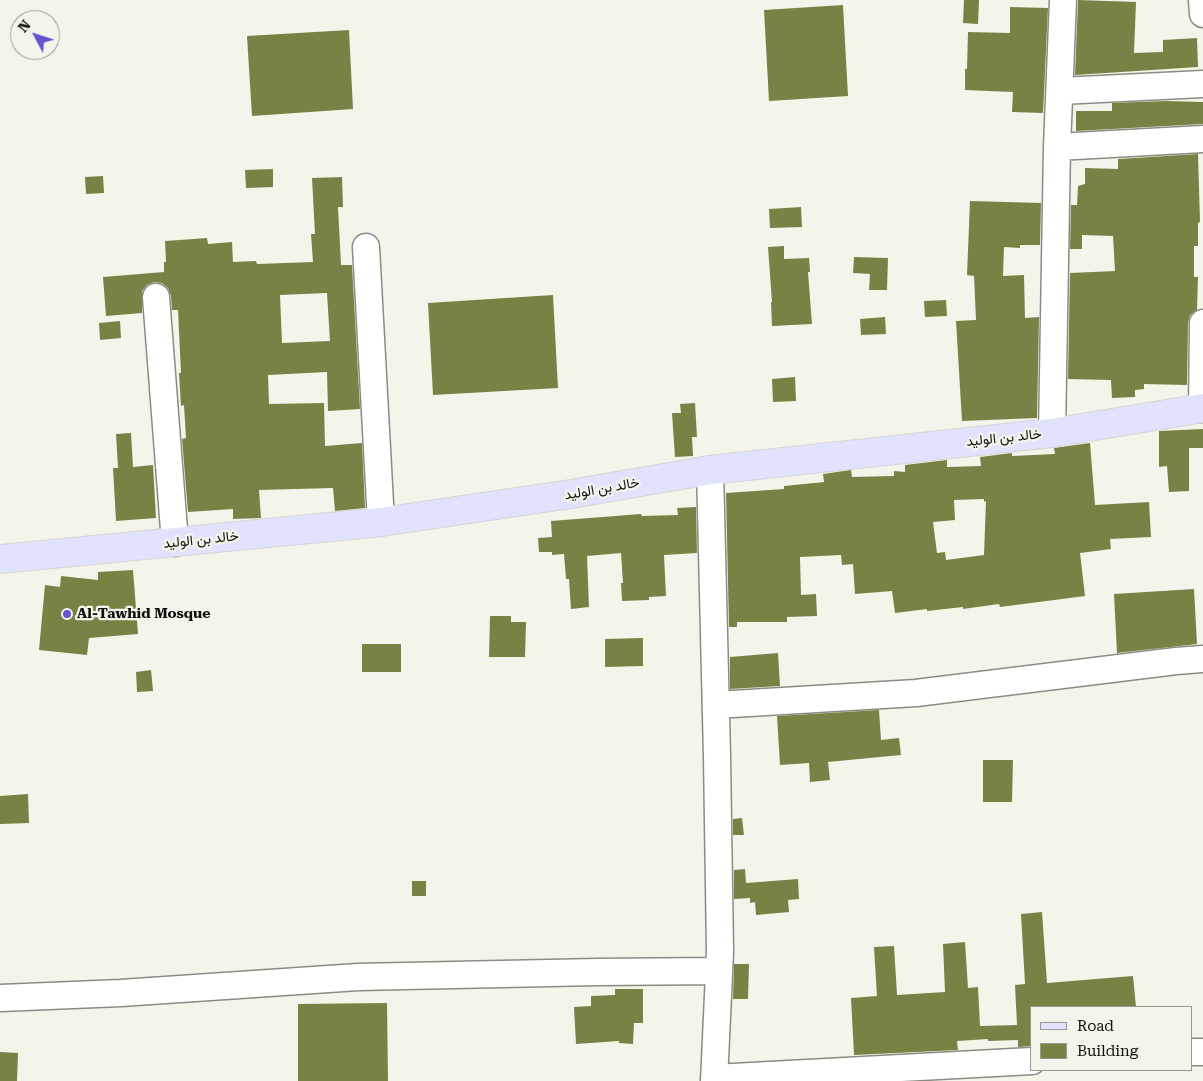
<!DOCTYPE html>
<html>
<head>
<meta charset="utf-8">
<style>
	body { margin:0 }
	#map { position:relative; width:1203px; height:1081px; overflow:hidden; background:#f3f5eb; font-family:"Roboto Serif",serif }
	canvas { display:block }
	.legend { position:absolute; left:1030px; top:1006px; width:162px; height:65px; box-sizing:border-box; background:#f3f5eb; border:1px solid #989992; margin:0; padding:6px 9px; list-style:none; font-size:15px; color:#0f100c }
	.legend li { display:flex; align-items:center; gap:10px; height:25px }
	.legend b { width:25px; border:1px solid #989992 }
	.north { position:absolute; left:10px; top:10px; width:50px; height:50px; box-sizing:border-box; background:#f3f5eb; border:1px solid #989992; border-radius:50%; rotate:310deg; font-size:14px; font-weight:700; line-height:20px; text-align:center; color:#0f100c }
	.north::after { content:''; display:block; margin:auto; width:18px; height:22px; background:#6255ce; clip-path:polygon(50% 0,100% 100%,50% 72%,0 100%) }
</style>
</head>
<body>
<div id="map">
<canvas width="1203" height="1081"></canvas>
<ul class="legend">
<li><b style="height:6px;background:#e1e2fd"></b>Road</li>
<li><b style="height:14px;background:#798244"></b>Building</li>
</ul>
<div class="north">N</div>
</div>
<script>
const context = document.querySelector('canvas').getContext('2d');
context.lineJoin = 'round';
function fill(path, color) {
  context.fillStyle = color;
  context.fill(path, 'evenodd');
}
function toPath(rows) {
  const path = new Path2D();
  for (const r of rows) {
    path.moveTo(r[0], r[1]);
    for (let i = 2; i < r.length; i += 2) path.lineTo(r[i], r[i + 1]);
  }
  return path;
}
function stroke(path, color, width, dash) {
  context.strokeStyle = color;
  context.lineWidth = width;
  context.lineCap = dash ? 'butt' : 'round';
  context.setLineDash(dash || []);
  context.stroke(path);
}
function label(font, color, halo, rows, align = 'center') {
  context.font = font + ' "Roboto Serif",Vazirmatn,serif';
  context.lineWidth = 4.5;
  context.setLineDash([]);
  context.textBaseline = 'middle';
  context.strokeStyle = halo;
  context.fillStyle = color;
  for (const [text, x, y, turn = 0] of rows) {
    context.save();
    context.translate(x, y);
    context.rotate((+turn || 0) * Math.PI / 180);
    context.textAlign = isNaN(turn) ? turn : align;
    if (halo) context.strokeText(text, 0, 0);
    context.fillText(text, 0, 0);
    context.restore();
  }
}
const building = toPath([
	[964,0,979,0,978,24,963,23],
	[1078,0,1136,2,1134,53,1163,52,1163,40,1197,38,1198,67,1075,75],
	[843,5,848,96,769,101,764,10],
	[1010,7,1048,8,1043,113,1012,112,1013,92,965,90,965,69,967,69,968,32,1010,33],
	[349,30,353,109,252,116,247,36],
	[1166,101,1203,102,1203,124,1076,131,1076,111,1112,111,1112,103],
	[1198,154,1200,222,1198,223,1198,246,1194,246,1194,277,1198,277,1197,310,1190,315,1188,323,1187,385,1144,384,1144,389,1135,390,1135,397,1112,398,1111,380,1068,379,1070,273,1115,271,1113,236,1082,235,1082,249,1070,249,1071,205,1077,205,1078,186,1085,184,1085,168,1118,169,1118,159],
	[273,169,273,187,246,188,245,170],
	[103,176,104,193,86,194,85,177],
	[342,177,343,207,338,207,341,265,352,265,360,409,328,411,327,372,268,375,269,404,324,403,325,446,362,443,365,508,335,511,333,488,259,490,261,518,233,519,233,509,188,512,182,439,186,438,184,405,181,406,179,373,181,373,178,310,172,310,171,296,168,288,162,283,154,282,147,285,142,291,142,313,106,316,103,277,164,272,164,262,166,262,165,241,194,239,207,238,208,244,232,242,233,262,256,261,257,264,313,262,311,234,315,234,312,178],
	[327,293,330,341,282,343,280,295],
	[970,201,1041,203,1040,245,1020,245,1020,248,1004,247,1003,276,1024,275,1025,318,1039,317,1037,418,962,421,956,321,976,320,974,276,967,275],
	[801,207,802,227,770,228,769,209],
	[784,246,784,259,809,258,810,272,808,272,812,324,772,326,771,302,772,302,768,247],
	[854,257,888,258,887,290,869,290,870,274,853,273],
	[553,295,558,388,433,395,428,303],
	[946,300,947,316,925,317,924,301],
	[885,317,886,334,861,335,860,319],
	[120,321,121,338,100,340,99,323],
	[795,377,796,401,773,402,772,379],
	[695,403,697,437,692,437,693,456,675,457,672,413,681,413,680,404],
	[1203,429,1203,448,1189,448,1189,491,1169,492,1167,466,1159,467,1159,431],
	[131,433,133,467,153,465,156,518,116,521,113,468,118,468,116,434],
	[1090,443,1095,505,1149,502,1151,537,1110,539,1111,549,1080,553,1085,596,1000,607,999,604,963,609,963,607,927,611,927,609,895,613,892,591,855,594,853,564,842,565,841,555,800,557,801,595,816,594,817,616,787,617,787,622,737,622,737,627,729,627,726,493,784,489,784,486,824,482,823,474,851,470,852,477,894,476,894,471,905,472,905,465,947,460,947,467,981,466,980,457,1012,453,1012,456,1055,454,1054,448],
	[984,499,984,502,986,501,984,555,946,560,945,552,937,553,933,522,955,520,954,500],
	[696,507,697,553,664,555,666,596,649,597,649,600,622,601,621,583,623,583,621,553,587,556,589,607,571,609,569,579,566,579,564,554,552,555,552,552,539,552,538,538,552,537,551,521,641,514,642,516,678,515,677,508],
	[133,570,138,634,89,638,87,655,39,650,45,585,60,587,61,576,98,580,98,572],
	[1194,589,1197,644,1117,653,1114,594],
	[490,616,511,616,511,622,526,622,525,657,489,657],
	[643,638,643,666,605,667,605,639],
	[362,644,401,644,401,672,362,672],
	[778,653,780,686,730,689,730,657],
	[151,670,153,691,137,692,136,672],
	[879,710,881,740,899,738,901,755,828,762,830,780,810,782,809,763,780,765,777,716],
	[983,760,1013,760,1012,802,983,802],
	[28,794,29,823,0,824,0,796],
	[742,818,744,835,733,835,733,819],
	[745,869,746,883,798,879,799,899,788,900,789,912,756,915,755,902,750,903,750,898,734,899,734,870],
	[412,881,426,881,426,896,412,896],
	[1042,912,1047,983,1133,976,1136,1007,1032,1007,1032,1046,1018,1047,1018,1040,988,1041,988,1039,957,1041,958,1050,854,1055,851,998,877,996,874,947,894,946,897,995,945,992,943,944,965,942,968,988,978,987,980,1026,1017,1025,1015,985,1025,984,1021,914],
	[734,964,749,964,748,999,733,999],
	[615,989,643,989,643,1023,634,1023,633,1044,619,1043,619,1041,576,1044,574,1007,591,1006,591,996,615,995],
	[387,1003,388,1081,298,1081,298,1004],
	[0,1052,18,1053,17,1081,0,1081]
]);
const minor = toPath([
	[1202,0,1203,14],
	[1060,91,1203,84],
	[1057,147,1203,139],
	[366,247,381,522],
	[156,297,175,543],
	[1202,409,1203,323],
	[1052,433,1057,147,1063,0],
	[710,470,717,756,720,952,714,1081],
	[716,705,916,693,1176,661,1203,659],
	[0,998,121,993,358,977,597,972,719,971],
	[1192,1052,1203,1052],
	[714,1078,1032,1061]
]);
const major = toPath([
	[0,559,381,522,571,494,710,470,1052,433,1203,408]
]);
const markers = [
	[67,614,5,"#6255ce"]
];
const streetNames = [
	["خالد بن الوليد",1004,438,-6],
	["خالد بن الوليد",602,489,-10],
	["خالد بن الوليد",201,540,-6]
];
const poiNames = [
	["Al-Tawhid Mosque",77,614]
];
fill(building, '#798244');
stroke(minor, '#8a8c83', 29);
stroke(major, '#d4d4d3', 30);
stroke(minor, '#fff', 26);
stroke(major, '#e1e2fd', 28);
for (const [x, y, r, color] of markers) {
  const dot = new Path2D();
  dot.arc(x, y, r, 0, 2 * Math.PI);
  context.fillStyle = color;
  context.fill(dot);
  stroke(dot, '#f3f5eb', 2);
}
label('14px', '#0f100c', '#f3f5eb', streetNames);
label('bold 14px', '#0f100c', '#f3f5eb', poiNames, 'left');
</script>
</body>
</html>
